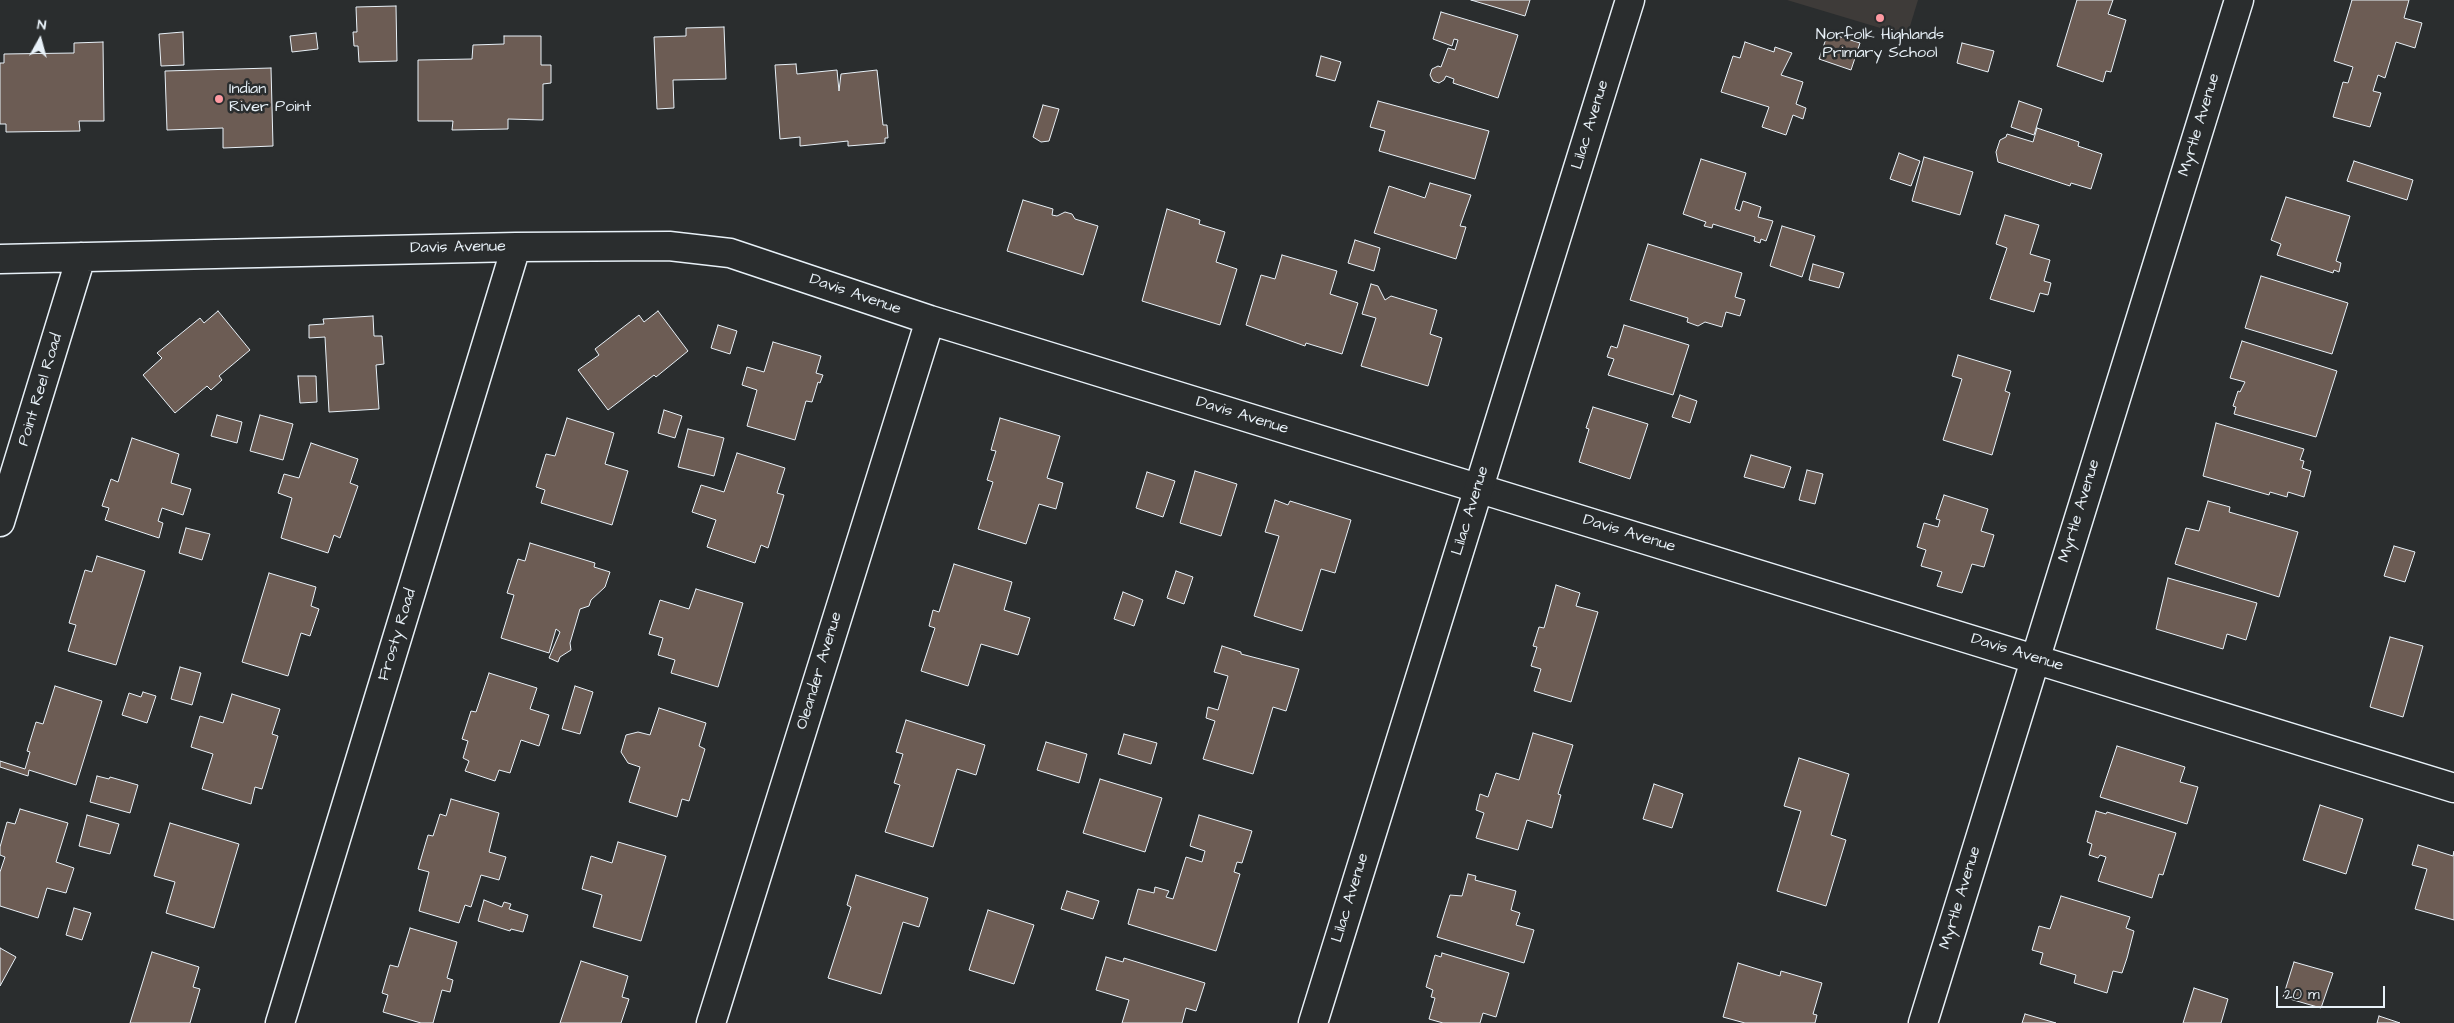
<!DOCTYPE html>
<html>
<head>
<meta charset="utf-8">
<style>
	body { margin:0 }
	#map { position:relative; width:2454px; height:1023px; overflow:hidden; background:#2a2d2e; font-family:"Architects Daughter",sans-serif }
	canvas { display:block }
	.north { position:absolute; left:15px; top:15px; width:50px; height:50px; -webkit-text-stroke:4px #2a2d2e; paint-order:stroke; rotate:7deg; font-size:14px; font-weight:700; line-height:20px; text-align:center; color:#e8f1f8 }
	.north::after { content:''; display:block; margin:auto; width:18px; height:22px; background:#e8f1f8; clip-path:polygon(50% 0,100% 100%,50% 72%,0 100%) }
	.scale { position:absolute; left:2276px; top:986px; width:109px; height:22px; box-sizing:border-box; border:2px solid #e8f1f8; border-top:0; padding-left:6px; font-size:15px; line-height:18px; white-space:nowrap; color:#e8f1f8; -webkit-text-stroke:4px #2a2d2e; paint-order:stroke }
</style>
</head>
<body>
<div id="map">
<canvas width="2454" height="1023"></canvas>
<div class="north">N</div>
<div class="scale">20 m</div>
</div>
<script>
const context = document.querySelector('canvas').getContext('2d');
context.lineJoin = 'round';
function fill(path, color) {
  context.fillStyle = color;
  context.fill(path, 'evenodd');
}
function toPath(rows) {
  const path = new Path2D();
  for (const r of rows) {
    path.moveTo(r[0], r[1]);
    for (let i = 2; i < r.length; i += 2) path.lineTo(r[i], r[i + 1]);
  }
  return path;
}
function stroke(path, color, width, dash) {
  context.strokeStyle = color;
  context.lineWidth = width;
  context.lineCap = dash ? 'butt' : 'round';
  context.setLineDash(dash || []);
  context.stroke(path);
}
function label(font, color, halo, rows, align = 'center') {
  context.font = font + ' "Architects Daughter",sans-serif';
  context.lineWidth = 5;
  context.setLineDash([]);
  context.textBaseline = 'middle';
  context.strokeStyle = halo;
  context.fillStyle = color;
  for (const [text, x, y, turn = 0] of rows) {
    context.save();
    context.translate(x, y);
    context.rotate((+turn || 0) * Math.PI / 180);
    context.textAlign = isNaN(turn) ? turn : align;
    if (halo) context.strokeText(text, 0, 0);
    context.fillText(text, 0, 0);
    context.restore();
  }
}
const built = toPath([
	[1787,0,1918,0,1907,36]
]);
const building = toPath([
	[1471,0,1530,0,1525,16,1471,0],
	[2077,0,2113,0,2108,14,2126,20,2111,72,2106,71,2103,82,2057,66,2077,0],
	[2352,0,2409,0,2404,18,2422,23,2415,48,2396,42,2385,78,2378,75,2373,91,2381,93,2370,127,2333,117,2343,82,2348,83,2353,67,2334,61,2352,0],
	[396,6,397,61,359,62,358,46,354,46,353,32,357,32,356,7,396,6],
	[1441,12,1518,35,1498,98,1453,83,1454,79,1446,76,1444,80,1439,83,1433,81,1430,75,1432,69,1438,66,1441,67,1448,48,1455,50,1458,40,1454,39,1452,46,1433,39,1441,12],
	[724,27,726,79,673,80,674,108,657,109,654,37,686,36,686,28,724,27],
	[183,32,184,65,161,66,159,34,183,32],
	[316,33,318,49,292,52,290,36,316,33],
	[1828,33,1860,43,1851,70,1819,59,1828,33],
	[504,36,541,36,541,65,551,65,551,83,543,84,543,120,508,119,508,129,452,130,453,121,418,121,418,60,472,59,473,45,504,44,504,36],
	[103,42,104,121,79,121,80,131,6,132,6,124,0,124,0,63,4,63,4,54,74,53,74,43,103,42],
	[1745,42,1774,52,1775,47,1792,53,1781,75,1803,82,1796,104,1806,108,1803,119,1793,115,1786,135,1762,127,1769,107,1721,92,1733,56,1740,58,1745,42],
	[1962,43,1994,51,1988,72,1957,63,1962,43],
	[1321,56,1341,62,1335,81,1316,76,1321,56],
	[796,64,797,74,837,70,839,91,841,74,877,70,883,125,887,125,888,138,885,138,885,143,848,146,848,141,800,146,800,137,780,139,775,65,796,64],
	[271,68,273,146,223,148,223,128,167,130,165,71,271,68],
	[1378,101,1489,131,1475,179,1379,151,1385,131,1370,127,1378,101],
	[2019,101,2042,109,2034,135,2011,127,2019,101],
	[1043,105,1059,109,1049,141,1041,142,1033,137,1043,105],
	[2037,128,2079,142,2078,146,2102,154,2091,189,2071,183,2070,186,1998,162,1996,152,2000,140,2006,137,2007,134,2033,142,2037,128],
	[1899,153,1920,161,1911,186,1890,179,1899,153],
	[1924,157,1973,172,1960,215,1912,201,1924,157],
	[1701,159,1746,173,1735,209,1740,211,1743,201,1761,207,1758,217,1773,221,1766,241,1761,239,1760,243,1754,241,1755,237,1713,224,1712,228,1704,226,1706,222,1683,214,1701,159],
	[2354,161,2413,180,2407,200,2347,181,2354,161],
	[1430,183,1471,195,1460,226,1466,227,1456,259,1374,233,1389,186,1425,198,1430,183],
	[2286,197,2350,216,2336,261,2341,263,2339,272,2334,270,2333,273,2277,255,2281,244,2271,240,2286,197],
	[1023,200,1053,209,1052,215,1057,216,1065,212,1072,214,1075,219,1098,226,1083,275,1007,251,1023,200],
	[1167,209,1200,220,1199,224,1225,232,1216,262,1237,269,1220,325,1142,301,1167,209],
	[2005,215,2039,225,2030,254,2050,260,2044,281,2051,283,2048,295,2040,293,2034,312,1990,299,2007,248,1996,244,2005,215],
	[1782,226,1815,236,1802,277,1770,266,1782,226],
	[1355,240,1380,248,1374,271,1348,263,1355,240],
	[1648,244,1742,273,1735,297,1745,300,1740,316,1726,312,1722,327,1705,322,1698,326,1687,322,1688,318,1630,300,1648,244],
	[1282,255,1337,271,1330,294,1358,303,1342,354,1306,343,1305,346,1246,325,1261,275,1275,279,1282,255],
	[1813,264,1844,273,1839,288,1809,280,1813,264],
	[2261,276,2348,303,2332,354,2245,328,2261,276],
	[1371,284,1378,286,1385,300,1391,296,1437,310,1430,334,1442,338,1428,386,1361,366,1376,318,1362,314,1371,284],
	[218,311,250,350,219,376,222,380,211,390,207,386,175,413,143,375,162,358,157,353,200,318,204,323,218,311],
	[658,311,688,351,656,377,654,375,608,410,578,370,599,355,595,349,639,315,644,322,658,311],
	[373,316,374,336,382,336,384,364,376,365,379,409,329,412,325,337,309,338,309,325,324,324,323,319,373,316],
	[718,325,737,331,730,354,711,348,718,325],
	[1624,325,1689,345,1673,395,1608,375,1614,359,1607,357,1611,346,1617,348,1624,325],
	[2242,341,2337,371,2316,437,2234,414,2236,407,2233,406,2238,391,2240,392,2245,382,2230,378,2242,341],
	[773,342,821,356,816,373,823,375,820,383,818,382,812,402,806,401,795,440,747,426,757,390,742,385,747,367,764,372,773,342],
	[1958,355,2011,371,2005,391,2010,393,1992,455,1943,440,1962,379,1952,376,1958,355],
	[298,376,316,376,317,402,300,403,298,376],
	[1680,395,1697,401,1690,423,1672,417,1680,395],
	[1593,407,1648,424,1630,479,1579,462,1589,429,1586,428,1593,407],
	[664,410,682,416,675,438,658,433,664,410],
	[217,415,242,422,237,443,211,436,217,415],
	[260,415,293,424,283,460,250,451,260,415],
	[567,418,614,433,605,464,628,471,612,525,541,503,545,490,536,487,546,454,555,456,567,418],
	[1000,418,1060,436,1047,478,1063,483,1056,509,1039,504,1026,544,978,529,993,482,987,480,996,451,991,450,1000,418],
	[2216,423,2304,449,2300,460,2304,461,2302,468,2311,471,2304,497,2288,492,2287,497,2270,492,2269,495,2203,476,2216,423],
	[688,429,724,438,714,476,678,467,688,429],
	[132,438,179,454,171,483,191,489,183,515,162,508,158,521,163,523,159,538,105,520,109,508,102,506,111,479,118,482,132,438],
	[311,443,358,459,350,483,358,486,340,538,334,535,328,553,281,538,292,498,278,493,284,474,299,478,311,443],
	[737,453,785,468,777,493,784,495,768,548,761,545,755,563,707,547,716,520,692,512,701,485,724,492,737,453],
	[1751,455,1791,467,1784,488,1744,477,1751,455],
	[1807,470,1823,474,1815,504,1799,500,1807,470],
	[1195,471,1237,484,1221,536,1180,523,1195,471],
	[1147,472,1175,481,1163,517,1136,508,1147,472],
	[1944,495,1988,509,1981,531,1994,535,1984,567,1972,564,1962,593,1937,586,1942,572,1921,566,1926,550,1917,547,1924,523,1938,527,1940,520,1936,519,1944,495],
	[1275,500,1288,505,1290,501,1351,520,1335,573,1321,569,1302,631,1254,616,1279,536,1265,532,1275,500],
	[2208,501,2230,507,2229,512,2298,532,2279,597,2175,564,2186,528,2199,531,2208,501],
	[186,528,210,534,202,560,179,553,186,528],
	[530,543,595,563,594,567,610,572,605,587,591,600,589,606,580,609,570,643,571,650,560,657,558,662,549,658,560,632,556,629,549,653,501,638,514,595,507,593,518,559,525,561,530,543],
	[2394,546,2415,552,2405,582,2384,576,2394,546],
	[97,556,145,571,116,665,68,651,76,625,69,623,85,570,92,572,97,556],
	[954,564,1012,582,1004,610,1030,618,1018,655,981,644,968,686,921,671,935,628,929,626,933,610,939,612,954,564],
	[1176,571,1193,577,1184,604,1167,598,1176,571],
	[269,573,316,587,311,606,319,609,310,636,301,633,288,676,242,662,269,573],
	[2168,578,2257,603,2246,640,2227,634,2223,649,2156,629,2168,578],
	[1556,585,1580,593,1576,606,1598,612,1571,702,1534,691,1541,669,1531,666,1537,647,1533,646,1539,627,1544,628,1556,585],
	[696,589,743,603,718,687,671,673,675,660,658,655,663,638,649,634,660,600,689,609,696,589],
	[1123,592,1143,600,1134,626,1114,619,1123,592],
	[2390,637,2423,646,2403,717,2370,707,2390,637],
	[1222,646,1241,652,1241,654,1299,669,1286,711,1273,707,1253,774,1203,759,1215,721,1206,718,1208,707,1218,710,1228,676,1214,672,1222,646],
	[180,667,201,673,192,705,171,699,180,667],
	[489,673,537,688,530,709,549,715,539,746,521,740,510,773,499,770,495,781,465,771,469,761,463,758,468,741,462,739,471,711,476,712,489,673],
	[55,686,102,701,76,785,29,770,28,776,0,767,0,761,25,769,30,752,27,751,36,722,43,724,55,686],
	[575,686,593,692,580,734,562,729,575,686],
	[143,692,156,696,147,723,122,715,129,693,141,697,143,692],
	[232,694,280,709,272,734,278,736,262,789,255,787,251,804,202,789,213,754,191,747,200,716,223,723,232,694],
	[659,708,706,723,699,746,705,749,689,801,682,799,677,817,629,802,640,767,628,763,621,752,626,735,638,732,650,735,659,708],
	[906,720,985,745,976,775,957,769,933,847,885,832,900,785,894,783,903,754,896,752,906,720],
	[1533,733,1573,745,1558,794,1561,795,1552,828,1527,820,1518,850,1476,838,1484,813,1476,810,1480,794,1488,797,1496,773,1519,780,1533,733],
	[1124,734,1157,743,1151,764,1118,754,1124,734],
	[1046,742,1087,754,1079,783,1037,770,1046,742],
	[2117,746,2185,767,2180,782,2198,787,2187,824,2100,797,2117,746],
	[1799,758,1849,774,1831,835,1846,840,1826,906,1777,891,1801,811,1784,806,1799,758],
	[97,776,109,779,110,777,138,785,130,813,90,802,97,776],
	[1100,779,1162,798,1145,852,1083,833,1100,779],
	[1654,784,1683,794,1672,828,1643,819,1654,784],
	[451,799,499,813,489,852,506,857,499,880,481,875,471,907,465,905,459,923,419,911,429,872,418,869,428,835,433,836,440,814,446,816,451,799],
	[2320,805,2363,819,2346,874,2303,860,2320,805],
	[20,809,68,823,56,862,74,868,66,893,47,888,38,918,0,906,0,872,5,857,0,855,0,847,7,822,15,824,20,809],
	[2096,811,2106,814,2107,812,2176,833,2163,875,2159,874,2152,898,2098,881,2106,857,2100,855,2098,858,2089,855,2092,844,2087,842,2096,811],
	[87,815,119,824,110,854,79,846,87,815],
	[1199,815,1252,831,1242,863,1237,862,1234,872,1240,874,1216,951,1128,924,1138,889,1154,893,1155,887,1169,891,1166,897,1173,899,1186,857,1202,862,1205,851,1190,846,1199,815],
	[170,823,239,844,214,928,166,913,175,882,154,876,170,823],
	[618,842,666,856,641,941,593,927,602,895,582,889,591,856,612,863,618,842],
	[2418,845,2453,856,2454,851,2454,920,2415,909,2427,869,2412,865,2418,845],
	[1468,874,1476,876,1475,880,1516,891,1511,910,1520,913,1516,925,1534,930,1524,963,1437,937,1450,895,1462,896,1468,874],
	[856,875,928,898,919,927,903,922,881,994,828,978,851,907,847,905,856,875],
	[1067,891,1099,901,1093,919,1061,909,1067,891],
	[2061,896,2130,917,2126,928,2134,931,2127,958,2122,973,2113,971,2107,993,2074,983,2076,975,2040,964,2043,953,2032,950,2039,926,2050,929,2061,896],
	[484,900,502,907,504,902,511,904,509,909,528,915,523,932,511,929,510,931,478,921,484,900],
	[74,908,91,913,82,940,66,935,74,908],
	[988,910,1034,925,1014,984,969,970,988,910],
	[410,928,457,942,447,978,453,980,450,992,442,990,433,1023,421,1023,383,1012,388,995,382,993,390,965,398,967,410,928],
	[0,948,16,957,0,986,0,948],
	[152,952,199,967,193,987,200,989,190,1023,130,1023,152,952],
	[1442,953,1509,973,1496,1017,1483,1013,1480,1023,1443,1023,1429,1019,1435,998,1431,997,1433,990,1426,987,1435,955,1441,957,1442,953],
	[1106,957,1123,962,1124,958,1205,983,1196,1011,1186,1008,1182,1023,1122,1023,1129,1000,1096,990,1106,957],
	[581,961,628,976,622,997,629,999,621,1023,560,1023,581,961],
	[2294,962,2333,973,2321,1008,2283,997,2294,962],
	[1738,963,1780,976,1781,971,1822,983,1813,1014,1817,1015,1815,1023,1745,1023,1723,1017,1738,963],
	[2194,988,2228,999,2221,1023,2183,1023,2194,988],
	[2025,1014,2056,1023,2022,1023,2025,1014],
	[2379,1016,2400,1023,2377,1023,2379,1016]
]);
const minor = toPath([
	[0,259,516,247,669,246,730,253,930,320,2454,788],
	[0,522,81,257],
	[280,1023,516,247],
	[711,1023,930,320],
	[1923,1023,2239,0]
]);
const tertiary = toPath([
	[1313,1023,1630,0]
]);
const markers = [
	[1880,18,5,"#ff9aa2"],
	[219,99,5,"#ff9aa2"]
];
const poiNames = [
	["Norfolk Highlands",1880,36],
	["Primary School",1880,54],
	["Indian",229,90,"left"],
	["River Point",229,108,"left"]
];
const streetNames = [
	["Lilac Avenue",1591,125,-73],
	["Myrtle Avenue",2200,125,-73],
	["Davis Avenue",458,248,-1],
	["Davis Avenue",855,295,19],
	["Point Reel Road",41,390,-73],
	["Davis Avenue",1242,416,17],
	["Lilac Avenue",1471,511,-73],
	["Myrtle Avenue",2080,511,-73],
	["Davis Avenue",1629,534,17],
	["Frosty Road",398,635,-73],
	["Davis Avenue",2017,653,17],
	["Oleander Avenue",820,671,-73],
	["Lilac Avenue",1351,898,-73],
	["Myrtle Avenue",1961,898,-73]
];
fill(built, '#3e3b39');
fill(building, '#6c5c54');
stroke(building, '#e8f1f8', 1);
stroke(minor, '#e8f1f8', 31);
stroke(tertiary, '#e8f1f8', 31);
stroke(minor, '#2a2d2e', 28);
stroke(tertiary, '#2a2d2e', 28);
for (const [x, y, r, color] of markers) {
  const dot = new Path2D();
  dot.arc(x, y, r, 0, 2 * Math.PI);
  context.fillStyle = color;
  context.fill(dot);
  stroke(dot, '#2a2d2e', 2);
}
label('16px', '#e8f1f8', '#2a2d2e', poiNames);
label('16px', '#e8f1f8', '#2a2d2e', streetNames);
</script>
</body>
</html>
